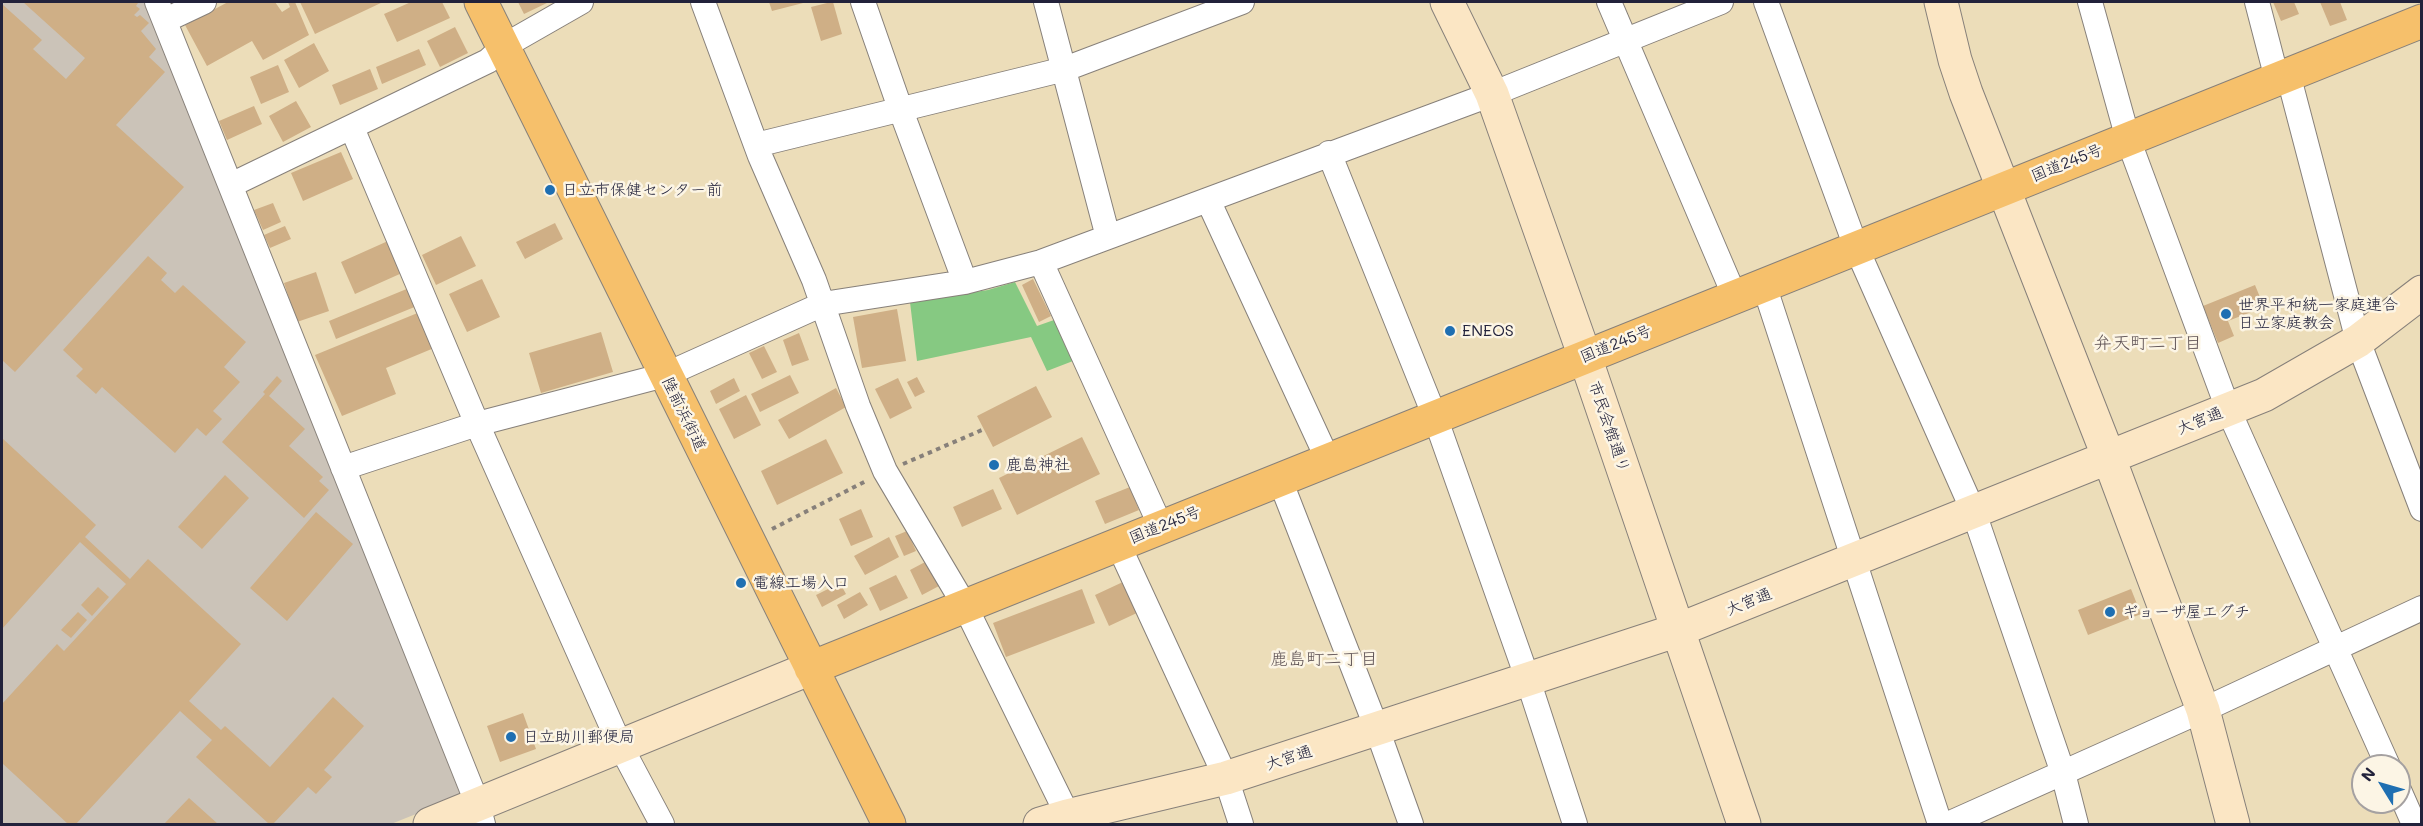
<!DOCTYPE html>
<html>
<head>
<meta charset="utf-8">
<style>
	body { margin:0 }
	#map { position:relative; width:2423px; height:826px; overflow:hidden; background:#ecddb9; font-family:Mali,sans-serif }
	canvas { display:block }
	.frame { position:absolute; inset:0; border:3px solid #22223b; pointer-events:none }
	.north { position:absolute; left:2351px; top:754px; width:60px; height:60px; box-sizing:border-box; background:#fcf5e5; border:2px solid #a5a1a1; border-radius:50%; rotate:307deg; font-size:16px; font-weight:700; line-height:24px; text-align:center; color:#22223b }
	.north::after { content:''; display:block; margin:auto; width:21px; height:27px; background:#1f6fb2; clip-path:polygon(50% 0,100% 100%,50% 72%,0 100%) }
</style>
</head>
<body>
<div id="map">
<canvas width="2423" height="826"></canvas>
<div class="frame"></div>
<div class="north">N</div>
</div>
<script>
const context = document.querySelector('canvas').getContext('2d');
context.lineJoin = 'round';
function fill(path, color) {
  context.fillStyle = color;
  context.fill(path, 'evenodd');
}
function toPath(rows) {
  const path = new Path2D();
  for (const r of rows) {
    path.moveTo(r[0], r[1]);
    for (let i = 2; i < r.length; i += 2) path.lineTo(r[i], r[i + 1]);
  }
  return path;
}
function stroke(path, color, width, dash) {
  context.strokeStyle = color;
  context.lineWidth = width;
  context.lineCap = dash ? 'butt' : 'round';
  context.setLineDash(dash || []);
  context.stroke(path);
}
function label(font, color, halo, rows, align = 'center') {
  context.font = font + ' Mali,"Klee One",sans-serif';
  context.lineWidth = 5;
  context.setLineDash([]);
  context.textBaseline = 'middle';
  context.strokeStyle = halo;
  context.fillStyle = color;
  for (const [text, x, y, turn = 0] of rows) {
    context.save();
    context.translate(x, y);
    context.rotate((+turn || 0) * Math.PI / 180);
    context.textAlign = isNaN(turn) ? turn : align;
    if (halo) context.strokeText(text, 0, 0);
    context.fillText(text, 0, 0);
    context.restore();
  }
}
const industrial = toPath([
	[2,2,144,2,461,796,391,824,2,824]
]);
const green = toPath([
	[1015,282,1037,326,1054,320,1073,361,1047,371,1031,337,917,361,910,302,988,290]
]);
const building = toPath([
	[23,2,138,3,136,6,140,9,134,15,137,17,140,15,149,23,141,31,156,49,149,57,165,72,116,125,184,187,15,372,2,360,2,4,42,40,33,49,66,79,85,58],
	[228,2,275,2,282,12,290,7,288,2,295,2,309,35,263,60,252,41,207,66,185,25],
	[300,2,383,2,315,34],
	[411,2,442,2,450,18,397,42,384,14],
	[518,2,549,2,524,14],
	[769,2,807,2,772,11],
	[831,2,833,2,842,34,821,41,811,7],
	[2273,2,2294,2,2299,14,2281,21],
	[2320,2,2340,2,2347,20,2330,26],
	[455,27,468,53,440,67,427,41],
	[314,43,329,71,299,88,284,60],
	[419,49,426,65,382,84,376,67],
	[278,65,289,92,261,104,250,77],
	[370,69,378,89,340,105,332,85],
	[296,101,311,127,283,142,269,116],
	[254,106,262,124,227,140,219,121],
	[341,152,353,179,303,201,291,173],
	[273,203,281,222,263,230,254,210],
	[555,223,563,239,525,259,516,242],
	[285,226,291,239,270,248,264,235],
	[461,236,476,266,436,285,422,255],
	[388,241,402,273,355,294,341,262],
	[148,256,167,273,161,280,175,293,183,285,246,342,224,367,240,382,213,411,222,419,206,436,197,428,175,453,102,387,96,394,76,376,83,369,63,350],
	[316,272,329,311,297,322,284,283],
	[482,279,500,317,467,332,449,294],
	[1033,279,1051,316,1039,322,1022,285],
	[2255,285,2264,307,2228,321,2234,336,2218,343,2203,306],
	[409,288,417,306,336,339,329,321],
	[897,309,906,361,862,368,853,317],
	[420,312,434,348,386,368,396,394,342,416,315,355],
	[601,332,613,372,541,393,529,353],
	[799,333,809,360,792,366,783,340],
	[764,346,777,372,762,379,749,353],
	[790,375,799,393,760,412,751,394],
	[277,376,282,381,269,396,305,429,289,446,323,477,319,481,329,490,304,518,222,442,265,394,263,392],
	[917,377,925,392,915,397,907,382],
	[734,378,740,391,716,404,710,391],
	[898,378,912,408,890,419,875,389],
	[1036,386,1052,417,993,447,977,416],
	[836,388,846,407,789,439,778,420],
	[746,395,761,425,734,439,719,409],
	[1082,437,1100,474,1017,515,999,478],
	[2,438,96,525,85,537,130,579,148,559,241,644,189,701,221,730,225,726,270,767,333,697,364,726,324,770,332,777,316,794,308,787,273,824,269,824,196,757,212,740,180,711,76,824,68,824,2,763,2,704,57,644,64,651,126,584,80,542,2,629],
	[826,439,843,473,777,505,761,471],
	[225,475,249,498,202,549,178,527],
	[1130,487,1139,510,1105,524,1095,501],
	[993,489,1002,509,962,527,953,507],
	[861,509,873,537,851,546,839,519],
	[316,512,353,544,287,621,250,588],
	[907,531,916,551,904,556,895,536],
	[889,537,899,557,865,575,854,556],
	[927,561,939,586,922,595,910,570],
	[896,575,908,598,880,611,869,588],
	[1125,581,1139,612,1109,626,1095,595],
	[840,583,846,594,822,607,816,595],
	[98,587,109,597,92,616,81,605],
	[1082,589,1095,623,1006,657,993,623],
	[2131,589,2141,614,2088,635,2078,610],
	[860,592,868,605,844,619,837,605],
	[78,612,87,620,71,638,61,630],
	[523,713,536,749,500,762,487,726],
	[189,798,218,824,164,824]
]);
const path = toPath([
	[903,464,982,430],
	[772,529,866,481]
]);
const street = toPath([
	[157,2,478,805,483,824],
	[703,2,760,156,814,280,858,406,885,471,965,606,1072,824],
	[863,2,900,108,965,282],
	[1046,2,1108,237],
	[1609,2,1735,297],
	[1766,2,1856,247,1974,513,2063,773,2076,824],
	[2090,2,2128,139,2228,409,2388,766],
	[2257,2,2277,79],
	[166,20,204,2],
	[2288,74,2358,341,2422,509],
	[352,128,477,424,620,745,662,824],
	[756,145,1065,69,1242,2],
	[1329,153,1435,417,1528,680,1575,824],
	[231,185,488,61,504,46,581,2],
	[1208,200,1328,460],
	[1041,262,1161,527],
	[1764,285,1940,824],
	[343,468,477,424,665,375,823,304,965,282,1041,262,1492,94,1721,2],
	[1280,480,1377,729,1411,824],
	[1118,544,1226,778,1241,824],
	[2399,790,2414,824],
	[1948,824,2203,710,2422,608]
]);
const secondary = toPath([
	[1447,2,1492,94,1585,357,1744,824],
	[1941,2,1955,60,1966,93,2109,458,2203,710,2233,824],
	[430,824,811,668],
	[1040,824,1067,816,1226,778,1678,630,2264,395,2358,341,2422,292]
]);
const highway = toPath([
	[481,2,889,824],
	[811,668,2422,21]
]);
const markers = [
	[550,190,6,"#1f6fb2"],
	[2226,314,6,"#1f6fb2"],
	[1450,331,6,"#1f6fb2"],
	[994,465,6,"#1f6fb2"],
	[741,583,6,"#1f6fb2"],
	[2110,612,6,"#1f6fb2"],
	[511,737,6,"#1f6fb2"]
];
const streetNames = [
	["国道245号",2067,163,-22],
	["国道245号",1616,344,-22],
	["陸前浜街道",684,414,64],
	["大宮通",2200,421,-22],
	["市民会館通り",1609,427,71],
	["国道245号",1165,525,-22],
	["大宮通",1749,602,-22],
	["大宮通",1289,758,-18]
];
const poiNames = [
	["日立市保健センター前",562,190],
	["世界平和統一家庭連合",2238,305],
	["日立家庭教会",2238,323],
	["ENEOS",1462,331],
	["鹿島神社",1006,465],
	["電線工場入口",753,583],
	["ギョーザ屋エグチ",2122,612],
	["日立助川郵便局",523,737]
];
const neighbourhoodNames = [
	["弁天町二丁目",2148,343],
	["鹿島町二丁目",1324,659]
];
fill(industrial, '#cbc3b8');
fill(green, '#86c982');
fill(building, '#cfaf86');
stroke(street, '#87807a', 26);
stroke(secondary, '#87807a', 35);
stroke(highway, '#87807a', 35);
stroke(path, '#87807a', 4, [4.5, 4.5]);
stroke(street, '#fff', 24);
stroke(secondary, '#fbe6c4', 33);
stroke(highway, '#f6c06b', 33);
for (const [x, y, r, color] of markers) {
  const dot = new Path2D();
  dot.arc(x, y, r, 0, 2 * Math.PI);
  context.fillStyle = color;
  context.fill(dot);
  stroke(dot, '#fcf5e5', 2);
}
label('16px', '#22223b', '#fcf5e5', streetNames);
label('16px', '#22223b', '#fcf5e5', poiNames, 'left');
label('18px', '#5f5355', '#fcf5e5', neighbourhoodNames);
</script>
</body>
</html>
